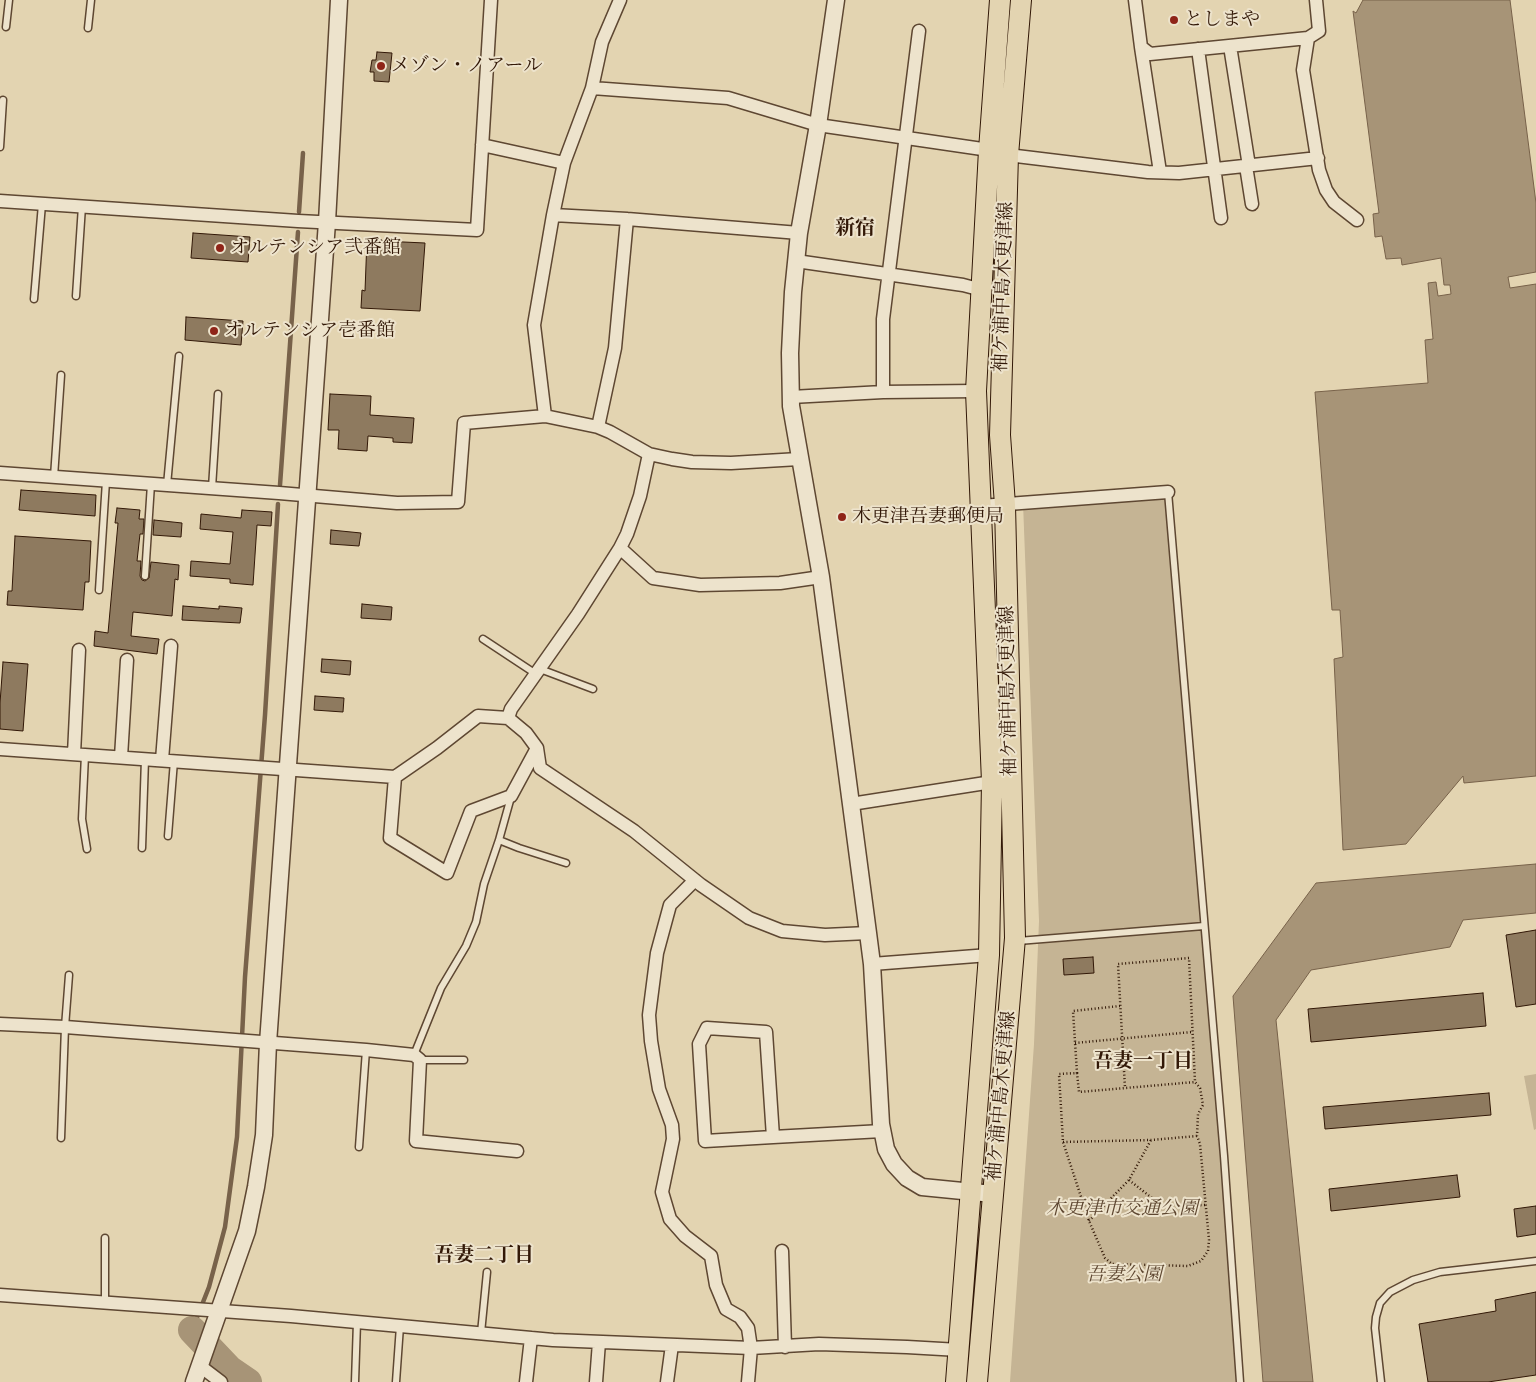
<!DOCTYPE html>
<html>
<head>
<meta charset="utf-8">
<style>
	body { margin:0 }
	canvas { display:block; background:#e3d4b1 }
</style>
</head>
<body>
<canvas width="1536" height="1382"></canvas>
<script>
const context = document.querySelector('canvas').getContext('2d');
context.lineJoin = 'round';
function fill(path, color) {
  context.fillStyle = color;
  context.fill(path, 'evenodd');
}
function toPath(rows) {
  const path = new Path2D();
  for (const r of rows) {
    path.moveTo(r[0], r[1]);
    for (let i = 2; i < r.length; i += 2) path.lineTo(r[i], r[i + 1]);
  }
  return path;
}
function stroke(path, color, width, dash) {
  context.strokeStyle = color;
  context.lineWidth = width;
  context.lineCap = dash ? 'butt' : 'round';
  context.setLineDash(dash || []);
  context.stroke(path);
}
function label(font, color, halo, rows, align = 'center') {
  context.font = font + ' "IM FELL French Canon","Noto Serif JP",serif';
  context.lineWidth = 4;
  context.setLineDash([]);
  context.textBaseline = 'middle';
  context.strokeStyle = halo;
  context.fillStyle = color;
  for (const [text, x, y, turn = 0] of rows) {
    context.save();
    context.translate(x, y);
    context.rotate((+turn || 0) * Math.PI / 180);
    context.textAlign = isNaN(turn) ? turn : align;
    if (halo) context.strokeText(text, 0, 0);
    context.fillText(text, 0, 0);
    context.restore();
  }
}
const green = toPath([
	[1168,492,1240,1382,1010,1382,1034,1044,1039,921,1023,503],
	[1536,1074,1536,1129,1534,1130,1524,1076]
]);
const water = toPath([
	[1363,0,1510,0,1536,203,1536,272,1508,277,1510,288,1536,284,1536,776,1464,783,1463,776,1406,844,1343,850,1334,659,1343,657,1340,610,1332,610,1315,392,1428,383,1425,340,1433,339,1428,283,1436,282,1438,296,1451,294,1450,285,1444,285,1441,258,1402,265,1401,258,1386,259,1382,236,1375,237,1373,214,1379,213,1353,11,1356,13,1363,0],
	[1536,864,1536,913,1463,920,1450,947,1311,970,1276,1020,1313,1382,1263,1382,1233,996,1316,883,1536,864]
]);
const stream = toPath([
	[299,212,303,153],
	[280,485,298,232],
	[192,1330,209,1287,225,1227,237,1137,245,977,265,715,278,504]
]);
const river = toPath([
	[192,1330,229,1369,248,1382]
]);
const building = toPath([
	[377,52,392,53,389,82,374,81,374,72,370,72,372,60,376,60,377,52],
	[193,233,250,237,248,262,191,258,193,233],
	[367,239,382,240,382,241,425,243,420,311,361,308,362,290,365,291,367,239],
	[186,317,243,321,241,345,185,340,186,317],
	[330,394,371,396,370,415,414,418,412,443,393,442,393,438,368,436,367,451,338,449,339,430,328,430,330,394],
	[21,490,96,495,95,516,19,510,21,490],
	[117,508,140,510,139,519,144,519,143,534,140,534,137,561,141,561,140,576,142,580,145,581,149,578,151,562,179,565,178,580,175,579,172,616,133,612,131,636,159,639,157,654,94,646,95,631,108,633,118,523,115,523,117,508],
	[242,510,272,512,271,526,257,525,253,585,230,583,230,579,190,576,191,561,230,564,233,532,200,529,201,514,241,518,242,510],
	[154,520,182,523,181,537,153,535,154,520],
	[331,530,361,533,359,546,330,544,331,530],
	[15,536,91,541,89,582,85,582,83,610,7,605,8,591,12,591,15,536],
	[362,604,392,607,391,620,361,618,362,604],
	[183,606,219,609,219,606,242,608,240,623,182,620,183,606],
	[322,659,351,661,350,675,321,672,322,659],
	[3,662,28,664,23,731,0,729,0,703,3,662],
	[315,696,344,698,343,712,314,710,315,696],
	[1536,930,1536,1004,1516,1007,1506,935,1536,930],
	[1093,957,1094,973,1064,975,1063,959,1093,957],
	[1483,993,1486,1026,1311,1042,1308,1009,1483,993],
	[1489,1093,1491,1115,1325,1129,1323,1107,1489,1093],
	[1457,1175,1460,1197,1331,1211,1329,1189,1457,1175],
	[1536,1206,1536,1234,1517,1237,1514,1209,1536,1206],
	[1536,1292,1536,1375,1488,1382,1428,1382,1419,1324,1496,1311,1495,1300,1536,1292]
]);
const path = toPath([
	[1120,1006,1073,1011,1077,1073,1059,1074,1063,1142,1089,1221,1105,1258,1112,1264,1188,1266,1201,1261,1208,1251,1209,1240,1200,1144,1197,1136,1198,1114,1203,1105,1200,1088,1195,1082,1189,958,1118,964,1125,1088],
	[1075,1043,1192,1032],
	[1077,1073,1079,1092,1195,1082],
	[1063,1142,1151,1140,1197,1136],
	[1129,1180,1162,1206,1206,1205],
	[1089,1221,1129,1180,1151,1140]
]);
const service = toPath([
	[6,27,9,0],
	[88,28,91,0],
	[0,147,3,100],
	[76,296,82,206],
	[34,299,42,204],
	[54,477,61,375],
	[167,485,179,356],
	[212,488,218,394],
	[1168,492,1224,1156,1240,1382],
	[145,576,151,484],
	[99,590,106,481],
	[483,639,536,674],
	[540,669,593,689],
	[85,755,82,819,87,849],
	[168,836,174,761],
	[499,840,519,848,566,863],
	[142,848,145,759],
	[1018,941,1204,926],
	[414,1055,441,988,466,946,476,922,484,884,499,840,511,797],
	[420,1060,464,1060],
	[61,1138,65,1027,69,975],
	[359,1147,366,1050],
	[105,1302,105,1238],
	[481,1333,487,1272],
	[355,1382,357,1322],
	[396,1382,400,1326],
	[1381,1382,1375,1328,1376,1317,1380,1303,1390,1292,1413,1280,1440,1272,1536,1261]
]);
const minor = toPath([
	[1135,0,1141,47,1150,54,1308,38],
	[1316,0,1319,31,1308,38,1303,70,1319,170,1326,190,1334,202,1357,220],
	[1230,46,1249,166],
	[1141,47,1160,172],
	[1198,49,1221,218],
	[592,88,728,98,818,125,989,150],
	[482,145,564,163],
	[1008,155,1148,172,1179,173,1318,158],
	[1246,166,1252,204],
	[0,201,298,221,477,230,491,0],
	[553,215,627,219,799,233],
	[796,261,963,285,982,290],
	[883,392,883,319,919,31],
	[791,397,883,392,976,391],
	[545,416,534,325,553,215,564,163,592,88,602,42,620,0],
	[598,427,615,348,627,219],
	[0,473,279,493,397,503,458,502,464,423,545,416,598,427,610,432,649,454,672,459,692,462,731,463,799,459],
	[981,506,1168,492],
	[620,548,653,578,700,585,780,583,821,577],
	[508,718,511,709,578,614,620,548,627,534,640,496,649,454],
	[0,749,395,777,437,748,478,716,508,718,526,733,537,748,540,768,634,831,701,885,749,918,782,931,825,935,868,933],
	[74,754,79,650],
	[121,757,127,660],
	[162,760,171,646],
	[395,777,390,838,447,873,471,811,511,796,537,748],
	[851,804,992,782],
	[695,880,670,905,657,953,649,1015,651,1041,659,1089,672,1125,673,1139,662,1192,670,1219,685,1236,711,1256,716,1285,726,1309,740,1317,748,1328,751,1348,748,1382],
	[872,964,989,955],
	[0,1024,65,1027,366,1050,414,1055,420,1060,416,1141,517,1151],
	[773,1137,766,1032,707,1028,699,1044,705,1141,773,1137,882,1131],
	[782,1251,785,1347],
	[0,1295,291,1316,553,1340,751,1348,819,1344,907,1347,959,1350],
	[200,1366,221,1382],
	[526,1382,531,1338],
	[596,1382,599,1342],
	[667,1382,672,1345]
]);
const tertiary = toPath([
	[836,0,818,125,799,233,793,292,790,353,791,406,821,577,868,933,872,964,881,1124,886,1149,894,1164,907,1178,922,1187,993,1194],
	[194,1382,247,1231,256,1187,264,1135,268,1043,327,222,339,0]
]);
const primary = toPath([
	[956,1382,989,955,992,782,976,391,989,150,1000,0],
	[977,1382,1015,938,1005,505,1000,435,1008,155,1021,0]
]);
const markers = [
	[1174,20,5,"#8f2418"],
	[381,66,5,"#8f2418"],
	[220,248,5,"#8f2418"],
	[214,331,5,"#8f2418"],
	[842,517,5,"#8f2418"]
];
const poiNames = [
	["としまや",1184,20],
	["メゾン・ノアール",391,66],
	["オルテンシア弐番館",230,248],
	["オルテンシア壱番館",224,331],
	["木更津吾妻郵便局",852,517]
];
const streetNames = [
	["袖ケ浦中島木更津線",1004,287,-88],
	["袖ケ浦中島木更津線",1009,691,-91],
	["袖ケ浦中島木更津線",1002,1096,-85]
];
const parkNames = [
	["木更津市交通公園",1122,1209],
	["吾妻公園",1124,1275]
];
const neighbourhoodNames = [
	["新宿",855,229],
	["吾妻一丁目",1143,1062],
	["吾妻二丁目",484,1256]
];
fill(green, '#c5b494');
fill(water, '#a79477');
stroke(water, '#78624a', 1);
stroke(stream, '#78624a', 4.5);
stroke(river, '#a79477', 28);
fill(building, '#8e7a5f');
stroke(building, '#321807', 1);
stroke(service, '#5e4732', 9);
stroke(minor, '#5e4732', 15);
stroke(tertiary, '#5e4732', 19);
stroke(primary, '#321807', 22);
stroke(path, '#321807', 2.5, [1, 2.5]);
stroke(service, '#ede3cc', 6);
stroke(minor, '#ede3cc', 12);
stroke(tertiary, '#ede3cc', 16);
stroke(primary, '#e3d4b1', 20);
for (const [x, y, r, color] of markers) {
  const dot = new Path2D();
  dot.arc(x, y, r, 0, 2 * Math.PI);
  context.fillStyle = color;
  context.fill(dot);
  stroke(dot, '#ede3cc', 2);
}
label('19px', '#321807', '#ede3cc', poiNames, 'left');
label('19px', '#321807', '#ede3cc', streetNames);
label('italic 19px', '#5e4731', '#ede3cc', parkNames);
label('bold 20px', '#321807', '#ede3cc', neighbourhoodNames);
</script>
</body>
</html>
